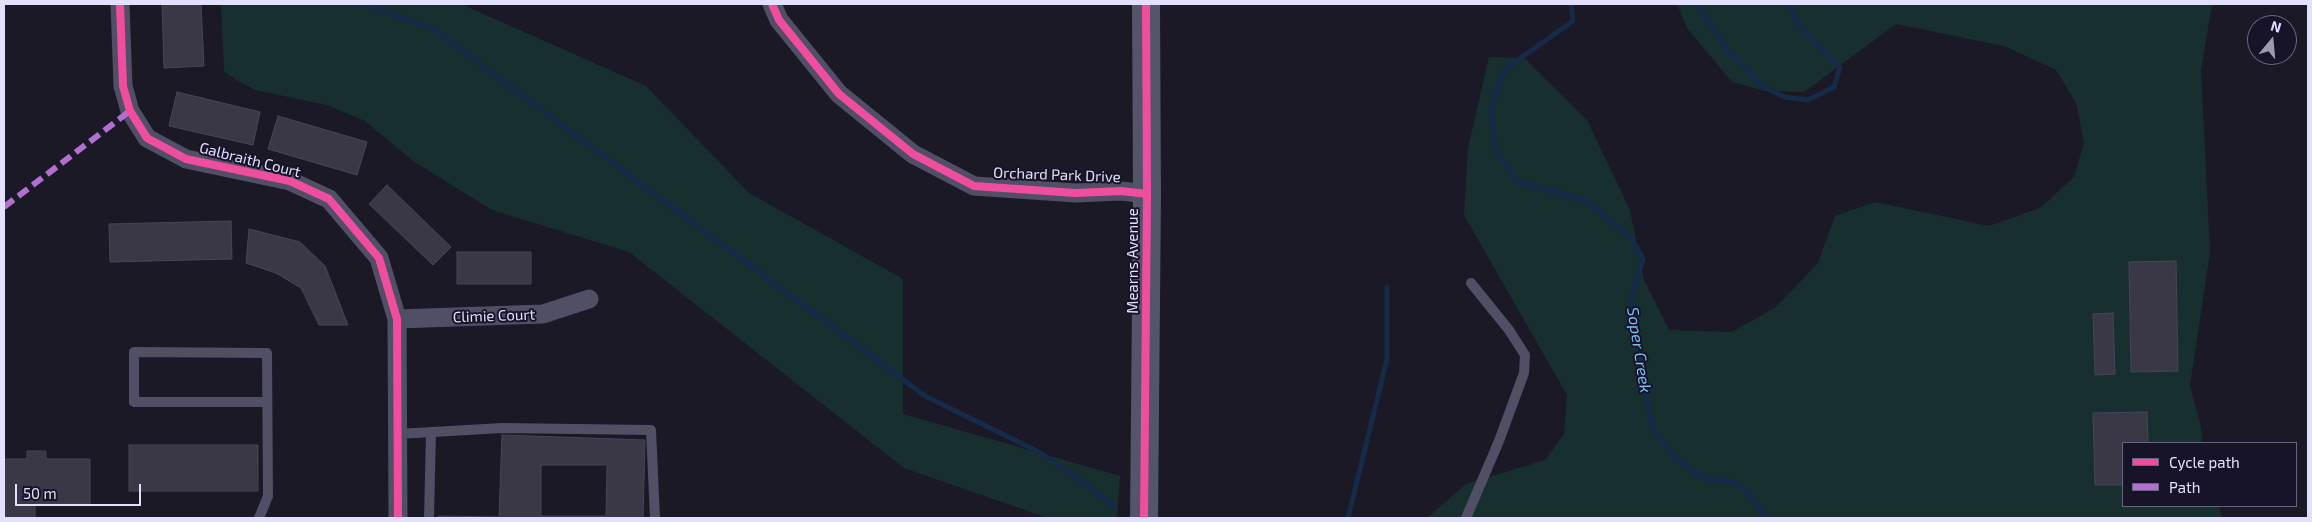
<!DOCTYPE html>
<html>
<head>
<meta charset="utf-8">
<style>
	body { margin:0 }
	#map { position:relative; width:2312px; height:522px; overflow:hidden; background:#1a1925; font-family:"Exo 2",sans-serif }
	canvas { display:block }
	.frame { position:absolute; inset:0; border:5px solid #e2e0fc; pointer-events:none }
	.legend { position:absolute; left:2122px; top:442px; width:175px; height:65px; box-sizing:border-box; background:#17142a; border:1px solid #68667e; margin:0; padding:6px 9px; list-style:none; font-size:15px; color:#e2e0fc }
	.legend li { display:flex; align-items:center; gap:10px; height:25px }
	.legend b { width:25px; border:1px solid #68667e }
	.north { position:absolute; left:2247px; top:15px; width:50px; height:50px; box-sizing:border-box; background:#17142a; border:1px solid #68667e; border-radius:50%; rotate:17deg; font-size:14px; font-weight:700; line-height:20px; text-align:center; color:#e2e0fc }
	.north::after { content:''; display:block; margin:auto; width:18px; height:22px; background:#9c9ab1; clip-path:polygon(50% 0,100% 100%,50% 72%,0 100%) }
	.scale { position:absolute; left:15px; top:484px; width:126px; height:22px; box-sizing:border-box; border:2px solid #e2e0fc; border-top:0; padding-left:6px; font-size:15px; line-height:18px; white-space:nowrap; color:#e2e0fc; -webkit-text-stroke:4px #17142a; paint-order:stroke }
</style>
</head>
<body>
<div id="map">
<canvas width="2312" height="522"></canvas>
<div class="frame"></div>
<ul class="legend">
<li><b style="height:6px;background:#ef4d9e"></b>Cycle path</li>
<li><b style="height:6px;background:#b36fd0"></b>Path</li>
</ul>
<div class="north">N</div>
<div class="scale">50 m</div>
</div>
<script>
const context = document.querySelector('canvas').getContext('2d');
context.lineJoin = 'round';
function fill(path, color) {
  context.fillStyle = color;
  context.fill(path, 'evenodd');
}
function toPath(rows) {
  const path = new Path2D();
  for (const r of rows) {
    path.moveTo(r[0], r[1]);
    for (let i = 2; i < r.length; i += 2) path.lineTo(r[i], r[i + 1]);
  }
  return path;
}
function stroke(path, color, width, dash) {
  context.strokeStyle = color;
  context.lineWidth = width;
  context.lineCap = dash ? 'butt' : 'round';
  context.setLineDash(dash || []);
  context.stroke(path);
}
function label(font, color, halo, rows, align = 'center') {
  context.font = font + ' "Exo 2",sans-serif';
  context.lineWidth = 4;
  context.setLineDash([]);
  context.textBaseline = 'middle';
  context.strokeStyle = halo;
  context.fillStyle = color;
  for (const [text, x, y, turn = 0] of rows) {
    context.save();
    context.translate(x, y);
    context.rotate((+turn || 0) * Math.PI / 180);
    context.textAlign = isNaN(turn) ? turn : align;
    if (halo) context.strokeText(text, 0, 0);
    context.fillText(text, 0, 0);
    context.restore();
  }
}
const green = toPath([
	[221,4,461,4,646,86,749,193,903,279,903,414,1120,476,1117,518,1048,518,904,468,629,252,492,210,413,161,365,121,327,105,255,90,235,79,224,71],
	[1677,4,2212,4,2201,70,2210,253,2190,385,2201,427,2202,443,2123,443,2123,506,2219,506,2222,518,1427,518,1466,484,1545,460,1564,434,1567,395,1464,215,1468,148,1489,57,1524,58,1587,120,1630,210,1644,280,1669,330,1732,332,1776,307,1818,263,1835,216,1875,202,1989,226,2040,208,2074,177,2084,143,2076,103,2056,70,2004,46,1896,24,1804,92,1765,91,1732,82,1687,28]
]);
const stream = toPath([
	[363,4,432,28,925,396,1039,452,1106,499,1115,509],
	[1571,4,1573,21,1505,69,1491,110,1496,154,1519,182,1586,201,1631,237,1643,259,1631,298,1652,428,1678,461,1705,478,1737,483,1748,493,1766,518],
	[1697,4,1728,51,1764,87,1784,97,1808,100,1834,87,1840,67,1798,24,1789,4],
	[1348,518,1387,359,1387,287]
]);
const building = toPath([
	[162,4,201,4,204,66,164,68,162,4],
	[177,92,260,112,253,145,169,126,177,92],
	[278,116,367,142,357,175,268,149,278,116],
	[387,185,451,247,433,265,369,204,387,185],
	[231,221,232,259,110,262,109,224,231,221],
	[249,229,300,242,325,266,348,325,319,325,301,288,276,273,246,263,249,229],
	[457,252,531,252,531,284,457,284,457,252],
	[2176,261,2178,371,2131,372,2129,262,2176,261],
	[2113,313,2115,374,2095,375,2093,314,2113,313],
	[2147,412,2148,443,2123,443,2123,485,2095,485,2093,413,2147,412],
	[502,435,645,440,643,518,438,518,438,516,499,517,502,435],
	[541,465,607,465,606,516,541,516,541,465],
	[129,445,258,445,258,491,129,491,129,445],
	[27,451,46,451,46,459,90,459,90,504,35,504,35,518,4,518,4,459,27,459,27,451]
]);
const lane = toPath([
	[398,434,502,428,651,430,655,518],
	[259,518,268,496,267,353,134,352,134,402,267,402],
	[429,518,431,432],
	[1466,518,1499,441,1524,373,1525,355,1509,330,1471,283]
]);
const street = toPath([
	[120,4,123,86,130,111,147,138,186,159,290,181,329,199,379,258,397,319,398,518],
	[772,4,779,20,839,94,913,154,974,186,1076,193,1121,191,1147,194],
	[397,319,543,314,589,299]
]);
const secondary = toPath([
	[1144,518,1147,194,1146,4]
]);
const quiet = toPath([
	[4,207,130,111]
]);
const cycleway = toPath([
	[120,4,123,86,130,111,147,138,186,159,290,181,329,199,379,258,397,319,398,518],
	[772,4,779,20,839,94,913,154,974,186,1076,193,1121,191,1147,194],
	[1144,518,1147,194,1146,4]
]);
const streetNames = [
	["Galbraith Court",250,160,14],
	["Orchard Park Drive",1057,175,2],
	["Mearns Avenue",1133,261,-90],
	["Climie Court",494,316,-2]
];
const waterNames = [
	["Soper Creek",1639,350,81]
];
fill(green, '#17302f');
stroke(stream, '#152b49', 5);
fill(building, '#3a3846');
stroke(building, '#474557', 1);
stroke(lane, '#504f65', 10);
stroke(street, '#504f65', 19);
stroke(secondary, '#54546a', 28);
stroke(quiet, '#b36fd0', 6, [12, 6]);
stroke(cycleway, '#ef4d9e', 8);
label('15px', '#e2e0fc', '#17142a', streetNames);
label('italic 16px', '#78bff2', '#17142a', waterNames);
</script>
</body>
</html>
